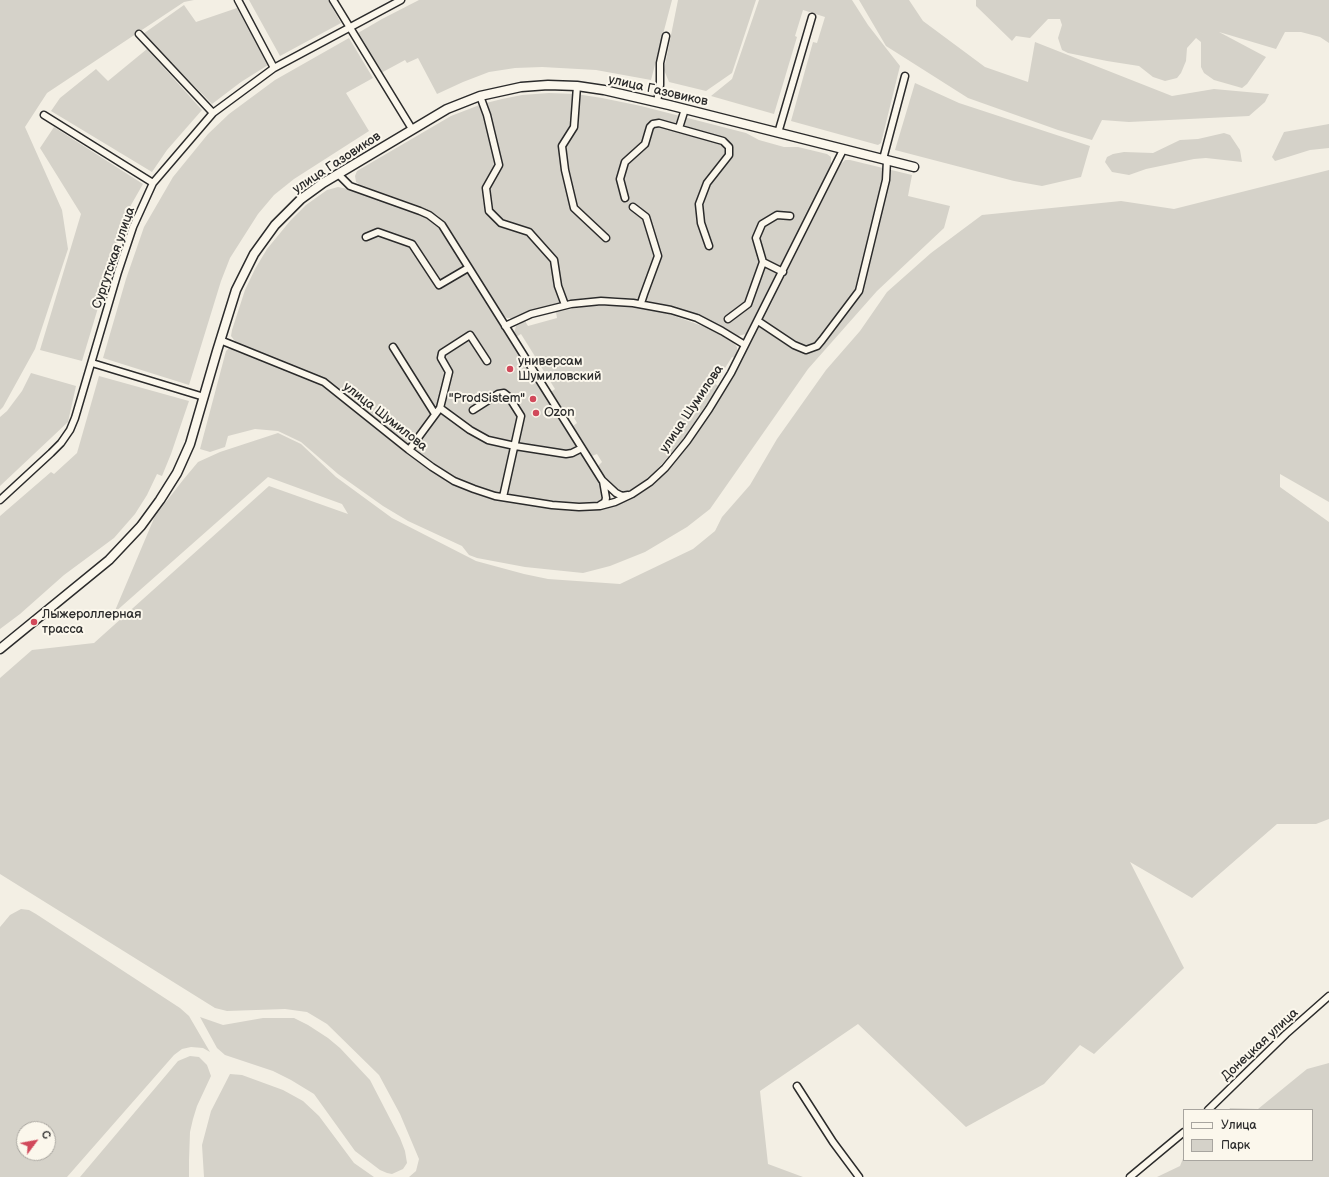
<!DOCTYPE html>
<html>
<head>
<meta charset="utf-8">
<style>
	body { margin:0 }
	#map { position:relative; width:1329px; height:1177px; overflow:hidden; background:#f3efe4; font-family:"Balsamiq Sans",sans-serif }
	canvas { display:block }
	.legend { position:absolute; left:1183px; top:1109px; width:130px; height:52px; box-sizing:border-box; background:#fbf7ec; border:1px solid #a8a59f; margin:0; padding:5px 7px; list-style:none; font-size:12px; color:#2b2b2b }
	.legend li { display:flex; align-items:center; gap:8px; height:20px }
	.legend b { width:20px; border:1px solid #a8a59f }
	.north { position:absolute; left:16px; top:1121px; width:40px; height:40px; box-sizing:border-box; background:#fbf7ec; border:1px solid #a8a59f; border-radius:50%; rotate:58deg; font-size:11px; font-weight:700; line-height:16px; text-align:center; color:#2b2b2b }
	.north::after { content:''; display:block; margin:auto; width:14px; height:18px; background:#d1495b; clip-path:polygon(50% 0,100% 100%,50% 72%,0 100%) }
</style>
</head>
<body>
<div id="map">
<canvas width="1329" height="1177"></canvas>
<ul class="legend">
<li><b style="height:5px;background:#fbf7ec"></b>Улица</li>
<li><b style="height:11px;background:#d5d2c9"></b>Парк</li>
</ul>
<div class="north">С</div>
</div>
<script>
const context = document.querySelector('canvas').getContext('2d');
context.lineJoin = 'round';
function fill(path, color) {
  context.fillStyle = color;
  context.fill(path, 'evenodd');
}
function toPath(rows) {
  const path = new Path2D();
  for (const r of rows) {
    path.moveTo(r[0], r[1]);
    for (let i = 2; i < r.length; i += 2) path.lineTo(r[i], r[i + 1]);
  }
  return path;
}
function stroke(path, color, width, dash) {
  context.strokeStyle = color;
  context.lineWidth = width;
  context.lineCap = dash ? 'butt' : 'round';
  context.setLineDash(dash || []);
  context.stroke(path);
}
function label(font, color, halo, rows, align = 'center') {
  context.font = font + ' "Balsamiq Sans",sans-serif';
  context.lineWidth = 4;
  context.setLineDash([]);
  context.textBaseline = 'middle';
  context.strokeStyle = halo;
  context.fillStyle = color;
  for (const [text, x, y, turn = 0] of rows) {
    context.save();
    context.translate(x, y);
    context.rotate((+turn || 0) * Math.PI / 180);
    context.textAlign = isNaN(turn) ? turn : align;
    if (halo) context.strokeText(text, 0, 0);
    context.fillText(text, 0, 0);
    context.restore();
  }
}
const green = toPath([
	[0,0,194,0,184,2,47,93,25,127,62,210,68,249,35,349,3,407,0,410],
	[249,0,328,0,341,23,280,56],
	[419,0,672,0,651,80,596,70,542,67,515,68,489,72,463,82,437,94,418,58,407,63,405,60,381,73,358,33,382,19],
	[678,0,756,0,732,73,706,91,669,82,664,70],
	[759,0,852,0,868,25,900,66,881,143,878,145,791,121,813,42,817,43,825,17,803,10,795,36,797,37,774,114,711,96,732,79],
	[859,0,909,0,923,21,985,67,1028,82,1035,42,1172,96,1214,89,1269,94,1265,102,1249,116,1129,122,1102,120,1092,140,1058,130,968,98,886,46],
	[976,0,1329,0,1329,43,1320,37,1301,32,1285,32,1276,49,1219,32,1266,57,1247,84,1242,88,1214,80,1204,73,1201,67,1201,42,1196,38,1187,48,1186,61,1181,73,1177,78,1165,81,1153,77,1139,66,1107,61,1068,53,1062,50,1058,38,1062,25,1060,19,1048,19,1030,38,1016,36,1012,41,976,6],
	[184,5,196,22,237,8,268,65,241,82,212,104,143,34],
	[349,38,373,78,346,93,369,131,294,179,274,195,258,214,230,258,221,281,189,385,103,358,126,279,144,227,173,177,208,134,229,114,275,80],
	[147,49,202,110,167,150,152,172,51,111,60,98,96,69,108,81],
	[915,83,959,103,1090,146,1081,177,1042,186,1014,181,895,150],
	[549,93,576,94,602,98,641,106,746,133,759,140,784,147,798,147,827,154,831,157,831,165,746,334,738,336,711,321,672,306,642,300,615,297,586,298,558,303,530,311,512,318,507,318,502,315,451,231,438,216,422,207,360,185,356,182,355,176,357,171,451,116,482,104,502,99,522,95],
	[1329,124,1329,148,1310,150,1275,161,1272,157,1284,132],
	[54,127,143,184,131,205,122,228,82,361,40,350,81,214,40,148],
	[1224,133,1230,135,1240,150,1242,162,1206,158,1194,159,1146,169,1129,175,1112,172,1105,162,1107,157,1113,154,1124,152,1153,153,1180,140,1198,139],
	[845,160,850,160,912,175,908,196,950,206,944,228,877,291,808,369,710,509,687,527,645,552,610,566,583,573,525,567,477,558,469,555,462,546,408,521,383,506,338,474,301,442,278,431,255,429,228,436,225,447,210,452,200,449,226,351,228,349,232,349,322,385,406,453,429,470,452,484,473,493,502,501,552,509,579,511,607,508,628,501,653,485,667,471,690,444,712,411,735,375,841,164],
	[1329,170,1329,502,1280,474,1280,487,1329,522,1329,819,1316,824,1277,824,1192,898,1130,862,1184,968,1094,1054,1080,1045,1044,1084,966,1127,858,1024,760,1091,768,1164,803,1177,409,1177,416,1171,419,1159,400,1114,379,1075,327,1024,307,1012,285,1009,227,1011,215,1008,0,874,0,678,32,650,94,643,269,486,348,514,342,504,268,477,114,613,155,516,183,480,198,462,220,452,278,433,301,444,336,477,392,518,476,561,524,574,548,579,620,584,693,549,715,531,722,517,750,485,777,439,826,370,860,331,887,292,931,253,982,215,1121,201,1174,209],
	[338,187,348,189,419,214,427,218,439,227,599,481,603,496,601,501,579,504,553,501,496,492,475,486,455,478,411,447,326,379,237,343,234,340,231,336,232,330,245,290,255,269,267,249,290,221,306,205,327,190],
	[587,306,629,306,669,314,708,328,732,341,737,347,737,352,735,358,732,357,715,384,719,386,683,439,661,465,648,479,627,492,619,490,605,477,598,466,602,462,597,454,592,456,573,426,577,423,568,407,563,410,551,392,555,389,540,365,536,368,531,361,536,358,521,334,516,337,514,333,516,326,525,321,528,326,557,318,556,312],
	[31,373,76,386,68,422,0,486,0,417,7,411,22,391],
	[99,376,189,401,171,454,162,476,157,474,147,495,135,514,114,538,64,575,20,614,0,629,0,516,51,472,54,474,77,453],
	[21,909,29,910,36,914,180,1008,189,1016,210,1052,203,1048,191,1047,182,1049,174,1055,67,1177,0,1177,0,927,10,915],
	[24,1129,48,1129,48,1153,24,1153],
	[200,1017,223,1025,263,1018,294,1018,308,1025,328,1038,340,1048,370,1080,400,1138,405,1151,407,1163,403,1169,392,1174,387,1173,380,1170,355,1151,314,1094,291,1080,273,1071,225,1055,217,1048],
	[190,1056,199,1057,207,1065,211,1076,197,1106,193,1119,190,1132,189,1160,189,1177,80,1177,178,1061],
	[1329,1063,1329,1177,1157,1177,1180,1166,1184,1156,1184,1160,1312,1160,1312,1110,1229,1110,1230,1108,1258,1109,1307,1069],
	[230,1074,242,1075,283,1090,303,1101,319,1116,354,1163,374,1177,204,1177,202,1145,211,1111]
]);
const minor = toPath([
	[238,0,274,68],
	[333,0,412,129],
	[139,34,213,113],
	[577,86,574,127,562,146,565,170,574,208,606,238],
	[480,96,487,115,499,165,486,188,489,211,501,223,529,232,554,260,558,286,565,305],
	[657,102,660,85,660,63,666,36],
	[44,115,153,183],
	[679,128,685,109],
	[778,133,812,17],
	[883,159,905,76],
	[338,174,350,186,420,211,429,215,442,225,602,480,616,493,622,496,628,495],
	[625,198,620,179,625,162,645,144,650,127,653,124,659,123,723,141,729,147,729,155,707,183,699,204,701,223,709,246],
	[633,207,646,217,658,256,644,294,641,303],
	[366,237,378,232,412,244,439,285,468,268],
	[763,262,783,272],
	[728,319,748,304,763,262,756,238,762,224,777,215,790,216],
	[758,321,794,345,806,350,817,346,822,340,859,291,886,180,887,160],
	[505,326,531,314,571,304,601,301,633,303,671,310,697,318,722,331,745,345],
	[220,340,324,382,409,450,432,467,454,481,474,489,495,496,552,505,579,507,600,506,615,502,632,494,650,482,665,468,687,441,709,409,731,373,843,150],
	[393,347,435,414],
	[92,363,204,397],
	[440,408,470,430,488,440,515,446,566,454,572,453,582,448],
	[473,410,498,394,504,393,509,397,521,416,503,497],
	[409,450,440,408,449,372,441,358,442,353,470,335,487,361],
	[0,500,51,453,61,443,70,430,75,418,118,272,133,227,153,183,213,113,274,68,401,0],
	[600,505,605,502,606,498,603,481],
	[797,1086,833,1142,859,1177],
	[1208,1110,1286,1034,1329,996],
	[1130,1177,1184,1132]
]);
const tertiary = toPath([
	[0,649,109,560,141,526,160,500,177,473,190,444,217,351,236,290,254,254,275,225,301,199,323,183,447,109,480,96,521,87,548,85,577,86,604,90,669,105,914,167]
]);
const markers = [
	[510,369,4,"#d1495b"],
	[533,399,4,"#d1495b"],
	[536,413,4,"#d1495b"],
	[34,622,4,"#d1495b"]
];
const streetNames = [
	["улица Газовиков",658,91,13],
	["улица Газовиков",337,163,-33],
	["Сургутская улица",114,258,-71],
	["улица Шумилова",692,409,-56],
	["улица Шумилова",385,417,38],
	["Донецкая улица",1260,1045,-43]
];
const poiNames = [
	["универсам",518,362],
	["Шумиловский",518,377],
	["\"ProdSistem\"",525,399,"right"],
	["Ozon",544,413],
	["Лыжероллерная",42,615],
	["трасса",42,630]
];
fill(green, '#d5d2c9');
stroke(minor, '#2b2b2b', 9);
stroke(tertiary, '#2b2b2b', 11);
stroke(minor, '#fbf7ec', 6);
stroke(tertiary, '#fbf7ec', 8);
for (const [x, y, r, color] of markers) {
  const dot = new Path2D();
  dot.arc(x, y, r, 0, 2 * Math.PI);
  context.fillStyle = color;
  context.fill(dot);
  stroke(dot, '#fbf7ec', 1.5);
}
label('13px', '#2b2b2b', '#fbf7ec', streetNames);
label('13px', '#2b2b2b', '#fbf7ec', poiNames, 'left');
</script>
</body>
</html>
